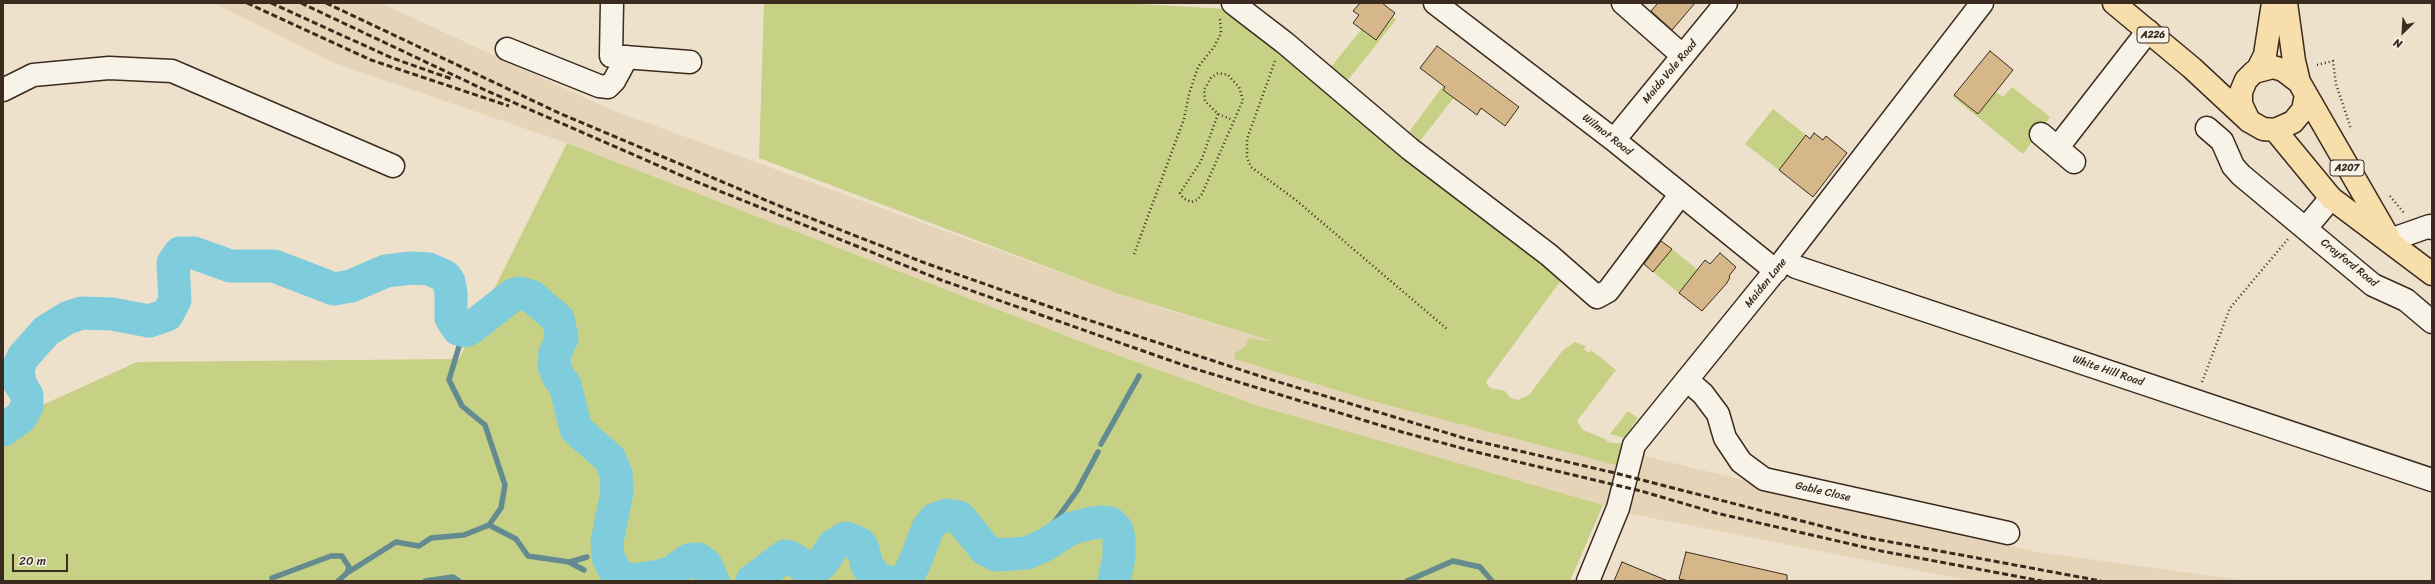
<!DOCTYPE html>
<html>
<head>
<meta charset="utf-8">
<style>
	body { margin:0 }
	#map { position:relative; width:2435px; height:584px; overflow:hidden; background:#ede1cc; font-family:Sriracha,sans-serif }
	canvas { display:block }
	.frame { position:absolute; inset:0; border:4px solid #3b2a1e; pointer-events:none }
	.north { position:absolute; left:2383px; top:12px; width:40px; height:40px; -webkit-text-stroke:3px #f7f3e8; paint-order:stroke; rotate:205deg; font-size:11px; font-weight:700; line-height:16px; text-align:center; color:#3b2a1e }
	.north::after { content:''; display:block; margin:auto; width:14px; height:18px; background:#3b2a1e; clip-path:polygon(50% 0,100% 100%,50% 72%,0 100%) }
	.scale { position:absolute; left:12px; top:554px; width:56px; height:18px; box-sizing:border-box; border:2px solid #3b2a1e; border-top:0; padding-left:5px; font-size:12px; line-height:14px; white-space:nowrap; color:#3b2a1e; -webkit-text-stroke:3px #f7f3e8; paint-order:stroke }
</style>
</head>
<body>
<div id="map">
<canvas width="2435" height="584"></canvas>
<div class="frame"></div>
<div class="north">N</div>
<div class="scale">20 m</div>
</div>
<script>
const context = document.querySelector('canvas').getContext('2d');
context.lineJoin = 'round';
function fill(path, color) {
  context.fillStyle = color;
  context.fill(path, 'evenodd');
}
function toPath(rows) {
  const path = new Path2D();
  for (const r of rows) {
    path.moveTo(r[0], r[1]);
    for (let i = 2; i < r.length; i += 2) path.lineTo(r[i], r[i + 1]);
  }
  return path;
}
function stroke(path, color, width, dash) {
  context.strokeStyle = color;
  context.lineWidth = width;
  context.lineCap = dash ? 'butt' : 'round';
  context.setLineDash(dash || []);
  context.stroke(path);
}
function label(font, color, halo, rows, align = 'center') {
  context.font = font + ' Sriracha,sans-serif';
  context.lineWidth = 3.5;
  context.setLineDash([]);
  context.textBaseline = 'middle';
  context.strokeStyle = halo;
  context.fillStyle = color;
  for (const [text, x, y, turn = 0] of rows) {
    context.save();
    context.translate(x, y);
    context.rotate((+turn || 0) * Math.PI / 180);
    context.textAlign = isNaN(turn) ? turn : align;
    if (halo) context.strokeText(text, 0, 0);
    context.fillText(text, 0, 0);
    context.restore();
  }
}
const built = toPath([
	[213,3,381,3,609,109,1116,293,1171,311,1612,442,1649,457,2037,552,2249,581,1972,581,1626,513,1259,406,1095,347,567,143,337,64]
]);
const green = toPath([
	[764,3,1121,3,1227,9,1562,279,1486,382,1490,388,1505,391,1510,398,1518,400,1529,395,1563,350,1575,342,1586,346,1584,349,1589,353,1591,350,1616,370,1577,421,1583,430,1605,439,1607,443,1621,443,1622,445,1620,466,1376,402,1234,359,1235,353,1245,347,1249,338,1275,342,1116,293,759,158],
	[1393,17,1396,20,1347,81,1330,68,1362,29,1376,40],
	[1446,82,1443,90,1448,93,1459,91,1420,141,1409,132],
	[2012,87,2050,117,2023,154,1953,97,1954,95,1978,114,1996,92,2003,97],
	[1773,109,1806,135,1809,157,1796,147,1792,152,1796,156,1779,170,1745,144],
	[567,143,1095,347,1259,406,1603,505,1570,581,3,581,3,423,137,362,459,359],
	[1672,249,1703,274,1688,282,1679,293,1653,272],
	[1628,411,1638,418,1624,438,1610,434]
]);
const stream = toPath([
	[1101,444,1139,376],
	[489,525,516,539,528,556,569,562,584,570],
	[1041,547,1045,535,1077,491,1098,452],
	[570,562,587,557],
	[272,578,331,556,342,556,349,567,347,573],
	[338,581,347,573,396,542,419,546,431,538,464,535,489,525,501,508,505,485,485,425,462,406,449,380,460,343],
	[425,581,453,577,459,581],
	[1407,581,1453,561,1480,567,1492,581]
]);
const river = toPath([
	[3,430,21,417,27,406,27,395,20,384,18,368,23,357,46,331,67,318,82,313,112,314,149,321,167,315,175,300,173,263,180,253,194,253,230,266,274,266,334,289,351,286,386,271,411,268,429,269,445,276,449,282,451,293,451,318,458,329,465,331,471,328,513,295,519,293,531,296,558,319,562,338,555,353,554,365,558,376,565,385,576,429,610,459,616,474,617,492,607,542,608,557,615,571,622,577,634,580,660,576,672,572,689,560,698,559,706,565,713,581],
	[752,581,785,556,790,557,808,569,816,568,822,563,834,545,846,538,860,544,863,549,867,566,877,578,884,581],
	[901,581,908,575,915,562,928,528,935,519,948,515,959,517,985,549,996,555,1027,553,1045,545,1071,528,1098,522,1110,523,1117,530,1119,539,1119,557,1114,581]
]);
const building = toPath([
	[1360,3,1382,3,1395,13,1376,40,1353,23,1359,15,1353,11,1360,3],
	[1658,3,1695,3,1672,30,1651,11,1658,3],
	[1437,46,1519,107,1505,126,1481,108,1477,115,1443,90,1445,87,1420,68,1437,46],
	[1990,51,2013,70,1978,114,1954,95,1990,51],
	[1814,133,1823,140,1826,136,1847,153,1813,197,1779,170,1806,135,1810,139,1814,133],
	[1661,241,1672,249,1653,272,1644,264,1661,241],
	[1720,253,1736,267,1729,276,1730,277,1727,283,1702,311,1679,293,1705,260,1710,264,1720,253],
	[1686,552,1787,575,1787,581,1689,581,1679,579,1686,552],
	[1622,562,1668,581,1614,581,1622,562]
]);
const path = toPath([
	[1275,61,1247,139,1247,157,1251,167,1297,201,1447,329],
	[2317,65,2333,61,2336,84,2351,129],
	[1218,114,1201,161,1180,193,1183,198,1191,202,1197,200,1202,194,1243,100,1239,87,1228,75,1218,73,1211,78,1204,90,1205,101,1218,114,1233,120],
	[2390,196,2404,213],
	[1134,254,1184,119,1189,94,1198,67,1214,47,1221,33,1220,19],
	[2202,382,2230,308,2288,239]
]);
const minor = toPath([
	[612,3,611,56,690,62],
	[1233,3,1285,43,1410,149,1549,255,1597,297,1608,291,1680,195],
	[1435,3,1614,140,1776,271],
	[1623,3,1683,56],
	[507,49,599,86,608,87,614,81,627,57],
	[3,90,33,75,109,68,172,71,393,166],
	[2207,128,2222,141,2233,166,2241,175,2373,285,2406,300,2432,322],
	[2041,134,2074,162],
	[1614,140,1726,3],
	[2058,147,2148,31],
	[2306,228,2331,198],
	[2390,240,2430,226,2432,228],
	[1784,260,1796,267,2432,480],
	[1687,380,1703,394,1718,414,1725,438,1741,462,1764,479,2008,533],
	[1588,581,1618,508,1634,445,1784,260,1982,3]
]);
const major = toPath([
	[2114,3,2192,68,2249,121,2263,129,2275,130,2293,122,2303,110,2306,95],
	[2286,3,2294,61,2299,82],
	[2257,71,2265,55,2273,3],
	[2249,121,2241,104,2241,92,2246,80,2254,72,2273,67,2283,70,2299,82,2390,240],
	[2275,130,2331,198,2432,274]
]);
const rail = toPath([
	[247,3,371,60,509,106],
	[271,3,392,58,452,79],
	[301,3,485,90,687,178,941,280,1186,366,1402,432,1476,452,1641,491,1716,513,1881,551,2042,581],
	[326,3,559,113,782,207,925,263,1076,316,1272,380,1467,439,1611,472,1864,537,2101,581]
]);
const shields = [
	[2153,35,32],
	[2347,168,34]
];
const shieldNames = [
	["A226",2153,35],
	["A207",2347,168]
];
const streetNames = [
	["Maida Vale Road",1670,72,-50],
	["Wilmot Road",1607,135,38],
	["Crayford Road",2349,263,39],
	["Maiden Lane",1766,283,-51],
	["White Hill Road",2108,371,19],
	["Gable Close",1823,492,13]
];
fill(built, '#e6d4b8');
fill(green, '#c6d185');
stroke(stream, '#638b90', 5.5);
stroke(river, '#7eccdc', 33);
fill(building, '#d6b789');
stroke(building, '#3b2a1e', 1);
stroke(minor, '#3b2a1e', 25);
stroke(major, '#3b2a1e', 25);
stroke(path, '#3b2a1e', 2.5, [1, 3]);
stroke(minor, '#f7f3e8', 22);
stroke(major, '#f8deab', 22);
stroke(rail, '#3b2a1e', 3, [6, 3]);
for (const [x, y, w] of shields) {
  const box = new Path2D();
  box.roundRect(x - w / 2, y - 8, w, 16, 3);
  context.fillStyle = '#f7f3e8';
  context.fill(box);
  stroke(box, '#3b2a1e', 1);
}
label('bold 10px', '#3b2a1e', null, shieldNames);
label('11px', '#3b2a1e', '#f7f3e8', streetNames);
</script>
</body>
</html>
